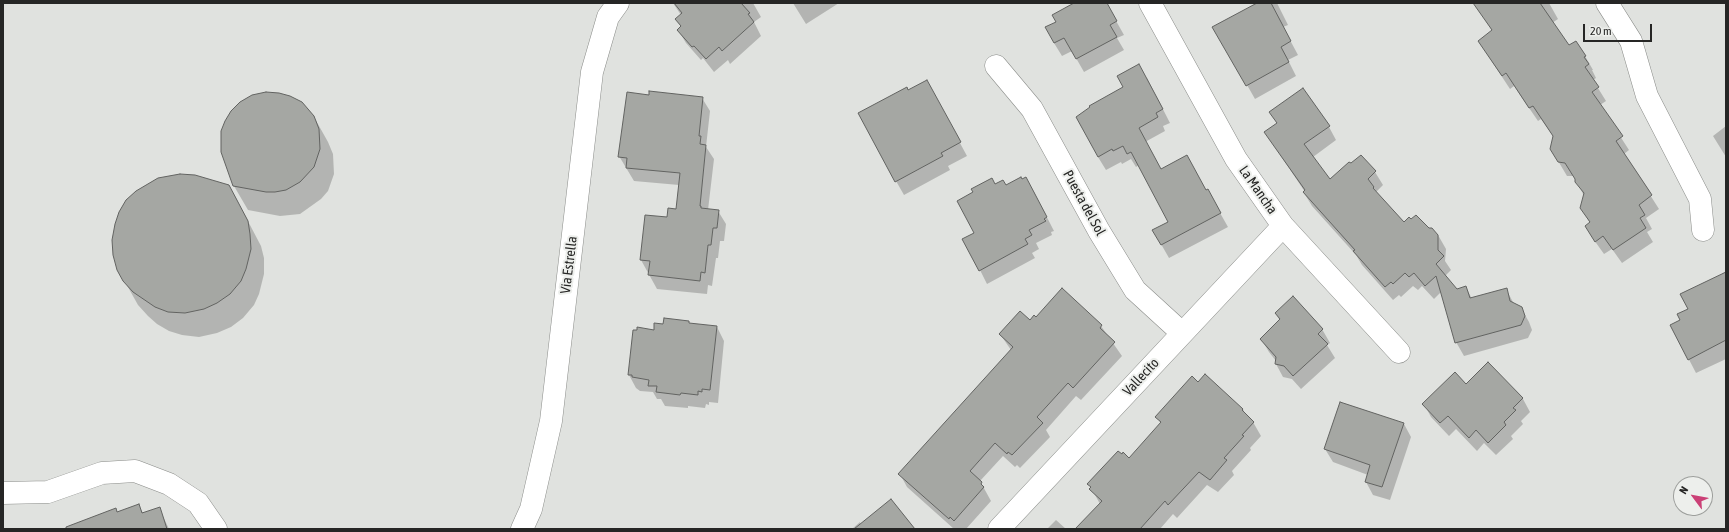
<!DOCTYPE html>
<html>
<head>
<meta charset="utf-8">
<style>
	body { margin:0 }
	#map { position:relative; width:1729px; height:532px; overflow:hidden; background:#e0e2df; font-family:"Asap Condensed",sans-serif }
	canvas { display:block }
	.frame { position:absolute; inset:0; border:4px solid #262625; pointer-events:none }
	.north { position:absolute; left:1673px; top:476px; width:40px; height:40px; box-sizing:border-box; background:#edefec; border:1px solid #9d9f9c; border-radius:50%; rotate:302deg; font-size:11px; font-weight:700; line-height:16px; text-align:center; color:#262625 }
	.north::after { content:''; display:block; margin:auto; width:14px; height:18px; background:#cb4076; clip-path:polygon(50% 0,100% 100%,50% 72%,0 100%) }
	.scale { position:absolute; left:1583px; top:24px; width:69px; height:18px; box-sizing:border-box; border:2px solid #262625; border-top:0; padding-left:5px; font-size:12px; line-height:14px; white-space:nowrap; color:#262625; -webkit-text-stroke:3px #edefec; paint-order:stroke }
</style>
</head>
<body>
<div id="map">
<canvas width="1729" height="532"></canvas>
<div class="frame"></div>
<div class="north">N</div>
<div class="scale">20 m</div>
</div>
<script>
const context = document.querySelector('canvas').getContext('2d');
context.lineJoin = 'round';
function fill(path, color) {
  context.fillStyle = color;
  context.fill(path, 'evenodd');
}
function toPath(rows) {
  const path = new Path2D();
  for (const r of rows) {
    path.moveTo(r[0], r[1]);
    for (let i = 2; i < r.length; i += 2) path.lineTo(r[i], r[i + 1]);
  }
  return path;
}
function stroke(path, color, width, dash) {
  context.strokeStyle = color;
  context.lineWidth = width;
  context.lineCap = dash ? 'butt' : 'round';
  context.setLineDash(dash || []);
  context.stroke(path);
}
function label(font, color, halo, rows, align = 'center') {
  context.font = font + ' "Asap Condensed",sans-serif';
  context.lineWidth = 4;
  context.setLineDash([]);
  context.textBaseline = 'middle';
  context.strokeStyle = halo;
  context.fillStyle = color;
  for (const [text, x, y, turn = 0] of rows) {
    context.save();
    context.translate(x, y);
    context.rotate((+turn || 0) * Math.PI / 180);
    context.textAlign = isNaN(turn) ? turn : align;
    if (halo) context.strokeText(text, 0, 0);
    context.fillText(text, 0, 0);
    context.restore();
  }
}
const shadow = toPath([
	[673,3,753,3,761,17,754,22,761,36,730,64,728,60,714,72,703,58,701,60,686,43,678,30,681,27,676,19,681,15],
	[793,3,839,3,806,24],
	[1076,3,1106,3,1124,35,1117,38,1124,50,1084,72,1072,51,1062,56,1054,43,1057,22],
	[1259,3,1277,3,1288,25,1283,27,1298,55,1288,60,1296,76,1255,99,1214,27],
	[1476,3,1549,3,1558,19,1552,23,1569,47,1585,56,1593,70,1592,70,1596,78,1593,80,1606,101,1600,105,1629,150,1624,154,1659,209,1646,218,1652,229,1647,232,1653,242,1622,263,1612,249,1604,254,1594,240,1590,223,1581,208,1584,196,1574,176,1567,176,1551,149,1554,137,1541,119,1538,121,1514,86,1510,89,1487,54,1492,31],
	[1147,78,1170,123,1163,126,1165,131,1145,142,1161,170,1206,191,1215,204,1228,227,1169,258,1153,230,1169,222,1139,165,1136,167,1131,159,1122,164,1121,162,1106,170,1098,157],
	[908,91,934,95,967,156,948,166,950,170,904,195,896,181],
	[650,96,702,98,710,111,706,147,714,159,708,210,718,211,726,224,724,241,720,241,718,258,716,258,712,286,708,285,707,294,657,289,641,260,668,218,676,211,679,185,634,181,619,156],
	[1271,112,1329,127,1336,140,1313,157,1330,181,1375,172,1383,185,1376,192,1404,223,1428,229,1438,235,1446,249,1445,261,1451,270,1445,276,1457,290,1466,287,1472,299,1506,289,1514,304,1521,308,1529,322,1532,330,1528,338,1464,356,1456,342,1442,291,1434,299,1422,286,1418,290,1413,286,1401,297,1399,295,1393,300,1362,265,1356,255,1312,206,1304,193,1305,192,1265,132,1277,124],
	[314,117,328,142,333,154,334,174,328,191,321,199,300,214,280,216,248,210,234,186,222,152,221,142,226,121],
	[1726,126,1726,157,1713,136],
	[180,175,229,185,261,246,264,258,264,274,259,294,254,305,243,318,231,327,217,333,199,337,182,335,169,331,157,324,148,316,138,305,124,280,152,182,168,176],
	[1022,181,1034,192,1054,231,1051,232,1052,235,1036,243,1039,249,1032,253,1035,258,987,284,980,270,975,234,995,185,1005,187],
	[1726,271,1726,359,1696,373,1671,325,1682,320,1719,276],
	[1276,314,1322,329,1330,343,1327,345,1335,358,1301,389,1292,379,1283,377,1276,364,1276,361,1269,352,1261,339,1280,321],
	[1030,321,1101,326,1122,356,1081,400,1076,396,1046,430,1050,437,1020,468,1017,465,1015,467,1003,456,980,481,991,501,966,529,954,529,907,487,900,474,1011,350,1000,334],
	[690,324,717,327,724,341,718,403,709,402,709,405,706,404,705,408,688,406,688,408,665,406,661,399,657,399,653,392,640,391,636,388,629,375,655,331],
	[1488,363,1523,399,1530,412,1521,421,1523,424,1511,436,1513,439,1496,455,1484,443,1477,451,1456,429,1449,436,1431,417,1424,404,1466,385],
	[1198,383,1243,409,1246,416,1253,422,1261,436,1250,448,1251,450,1232,471,1234,475,1218,492,1207,485,1177,518,1173,514,1160,529,1077,529,1100,504,1089,484,1129,459,1161,424,1157,417],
	[1404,424,1411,437,1390,500,1373,495,1366,482,1368,475,1333,462,1325,449],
	[139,506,143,513,159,508,169,529,83,529,116,510,118,513],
	[1056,520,1066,529,1047,529],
	[860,522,861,525,914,529,852,529]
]);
const building = toPath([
	[674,3,741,3,750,13,748,14,754,22,722,51,719,47,706,59,694,46,692,47,677,30,681,26,675,19,682,13,674,3],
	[1074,3,1107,3,1117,21,1110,25,1117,37,1076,59,1064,38,1054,43,1045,27,1056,22,1052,15,1074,3],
	[1257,3,1271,3,1291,41,1281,47,1289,62,1246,86,1212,27,1257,3],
	[1473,3,1540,3,1569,45,1576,41,1586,56,1584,57,1589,64,1585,67,1599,87,1592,92,1623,136,1616,141,1652,195,1639,205,1645,215,1640,218,1646,228,1613,250,1603,236,1595,242,1585,226,1590,222,1580,208,1584,193,1575,182,1575,179,1565,163,1558,162,1550,149,1553,136,1533,106,1529,108,1506,73,1502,76,1478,41,1492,30,1473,3],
	[1139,64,1163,109,1156,113,1158,117,1139,128,1161,169,1187,155,1206,190,1208,189,1221,213,1161,245,1152,230,1168,222,1131,152,1127,154,1123,146,1113,151,1112,149,1098,157,1076,117,1090,107,1089,106,1123,87,1117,76,1139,64],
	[927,80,961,142,941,153,943,156,895,182,858,113,907,87,908,90,927,80],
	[1303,88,1330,126,1304,144,1330,179,1349,162,1351,163,1361,155,1376,171,1368,179,1374,187,1373,188,1404,222,1409,217,1411,219,1416,215,1429,228,1432,228,1438,235,1438,250,1444,256,1436,264,1457,289,1466,286,1470,298,1507,288,1510,301,1522,307,1525,316,1521,325,1455,343,1436,276,1425,286,1414,273,1409,277,1405,273,1393,284,1391,282,1385,287,1353,251,1355,250,1303,192,1305,190,1264,132,1277,123,1269,112,1303,88],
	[649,91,703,97,699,136,701,136,700,144,706,145,700,206,701,206,701,208,719,210,717,228,713,228,711,245,708,245,705,273,701,272,700,281,648,275,650,261,640,260,645,215,667,217,668,208,676,209,680,173,626,168,627,158,618,157,627,92,649,95,649,91],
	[266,92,279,93,290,96,302,102,314,116,319,129,320,149,314,167,300,182,286,190,275,192,266,192,233,186,221,152,221,131,225,121,231,111,240,102,252,95,266,92],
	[180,174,195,175,229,185,248,221,250,234,251,249,246,269,241,281,230,294,217,303,204,309,185,313,168,312,155,307,133,292,123,281,117,270,113,255,112,240,115,224,119,212,126,200,136,191,158,178,180,174],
	[1021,177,1022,179,1026,177,1047,217,1044,219,1046,221,1029,230,1032,235,1025,239,1028,244,979,271,962,239,974,233,957,201,973,192,971,189,992,178,995,184,1003,180,1006,185,1021,177],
	[1726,272,1726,340,1688,360,1670,325,1680,320,1677,314,1688,309,1680,294,1726,272],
	[1062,288,1102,325,1100,328,1115,342,1073,388,1068,383,1037,417,1043,423,1012,455,1008,452,1007,454,995,443,970,471,982,482,981,484,984,487,954,521,950,517,949,519,898,474,1013,347,999,334,1020,311,1030,320,1034,315,1036,317,1062,288],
	[1293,296,1323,329,1318,334,1328,344,1293,376,1284,366,1275,364,1276,357,1260,339,1280,319,1275,313,1293,296],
	[664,318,689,321,689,323,717,326,710,390,702,389,702,392,698,391,698,395,681,393,680,395,656,392,657,386,648,386,649,380,632,377,632,375,628,375,633,330,637,330,637,327,654,330,654,323,663,324,664,318],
	[1488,362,1523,398,1513,408,1516,410,1504,422,1506,425,1488,443,1476,430,1469,438,1448,416,1440,423,1422,404,1455,372,1466,384,1488,362],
	[1205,374,1243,409,1242,410,1254,422,1242,435,1244,436,1224,458,1227,460,1210,480,1199,472,1168,505,1165,501,1140,529,1075,529,1102,501,1089,489,1091,487,1087,484,1118,451,1122,454,1123,452,1129,458,1161,422,1155,417,1192,376,1198,382,1205,374],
	[1340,402,1404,423,1382,487,1365,482,1370,465,1324,449,1340,402],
	[891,499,915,529,854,529,891,499],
	[139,504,142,513,160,507,167,529,66,529,66,527,116,508,117,512,139,504]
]);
const street = toPath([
	[1150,3,1236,159,1283,226,1399,352],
	[1607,3,1631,41,1647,96,1700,199,1703,230],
	[996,66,1032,109,1099,231,1135,290,1182,333],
	[3,493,48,492,102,473,135,471,169,484,198,503,216,529],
	[522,529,531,509,551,421,592,72,608,17,618,3],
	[999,529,1283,226]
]);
const streetNames = [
	["La Mancha",1258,190,55],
	["Puesta del Sol",1084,203,61],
	["Via Estrella",569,265,-83],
	["Vallecito",1141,377,-47]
];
fill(shadow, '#0003');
fill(building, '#a5a7a3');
stroke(building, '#626361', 1);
stroke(street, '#8a8c89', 23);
stroke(street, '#fff', 22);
label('14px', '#262625', '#edefec', streetNames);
</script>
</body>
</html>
